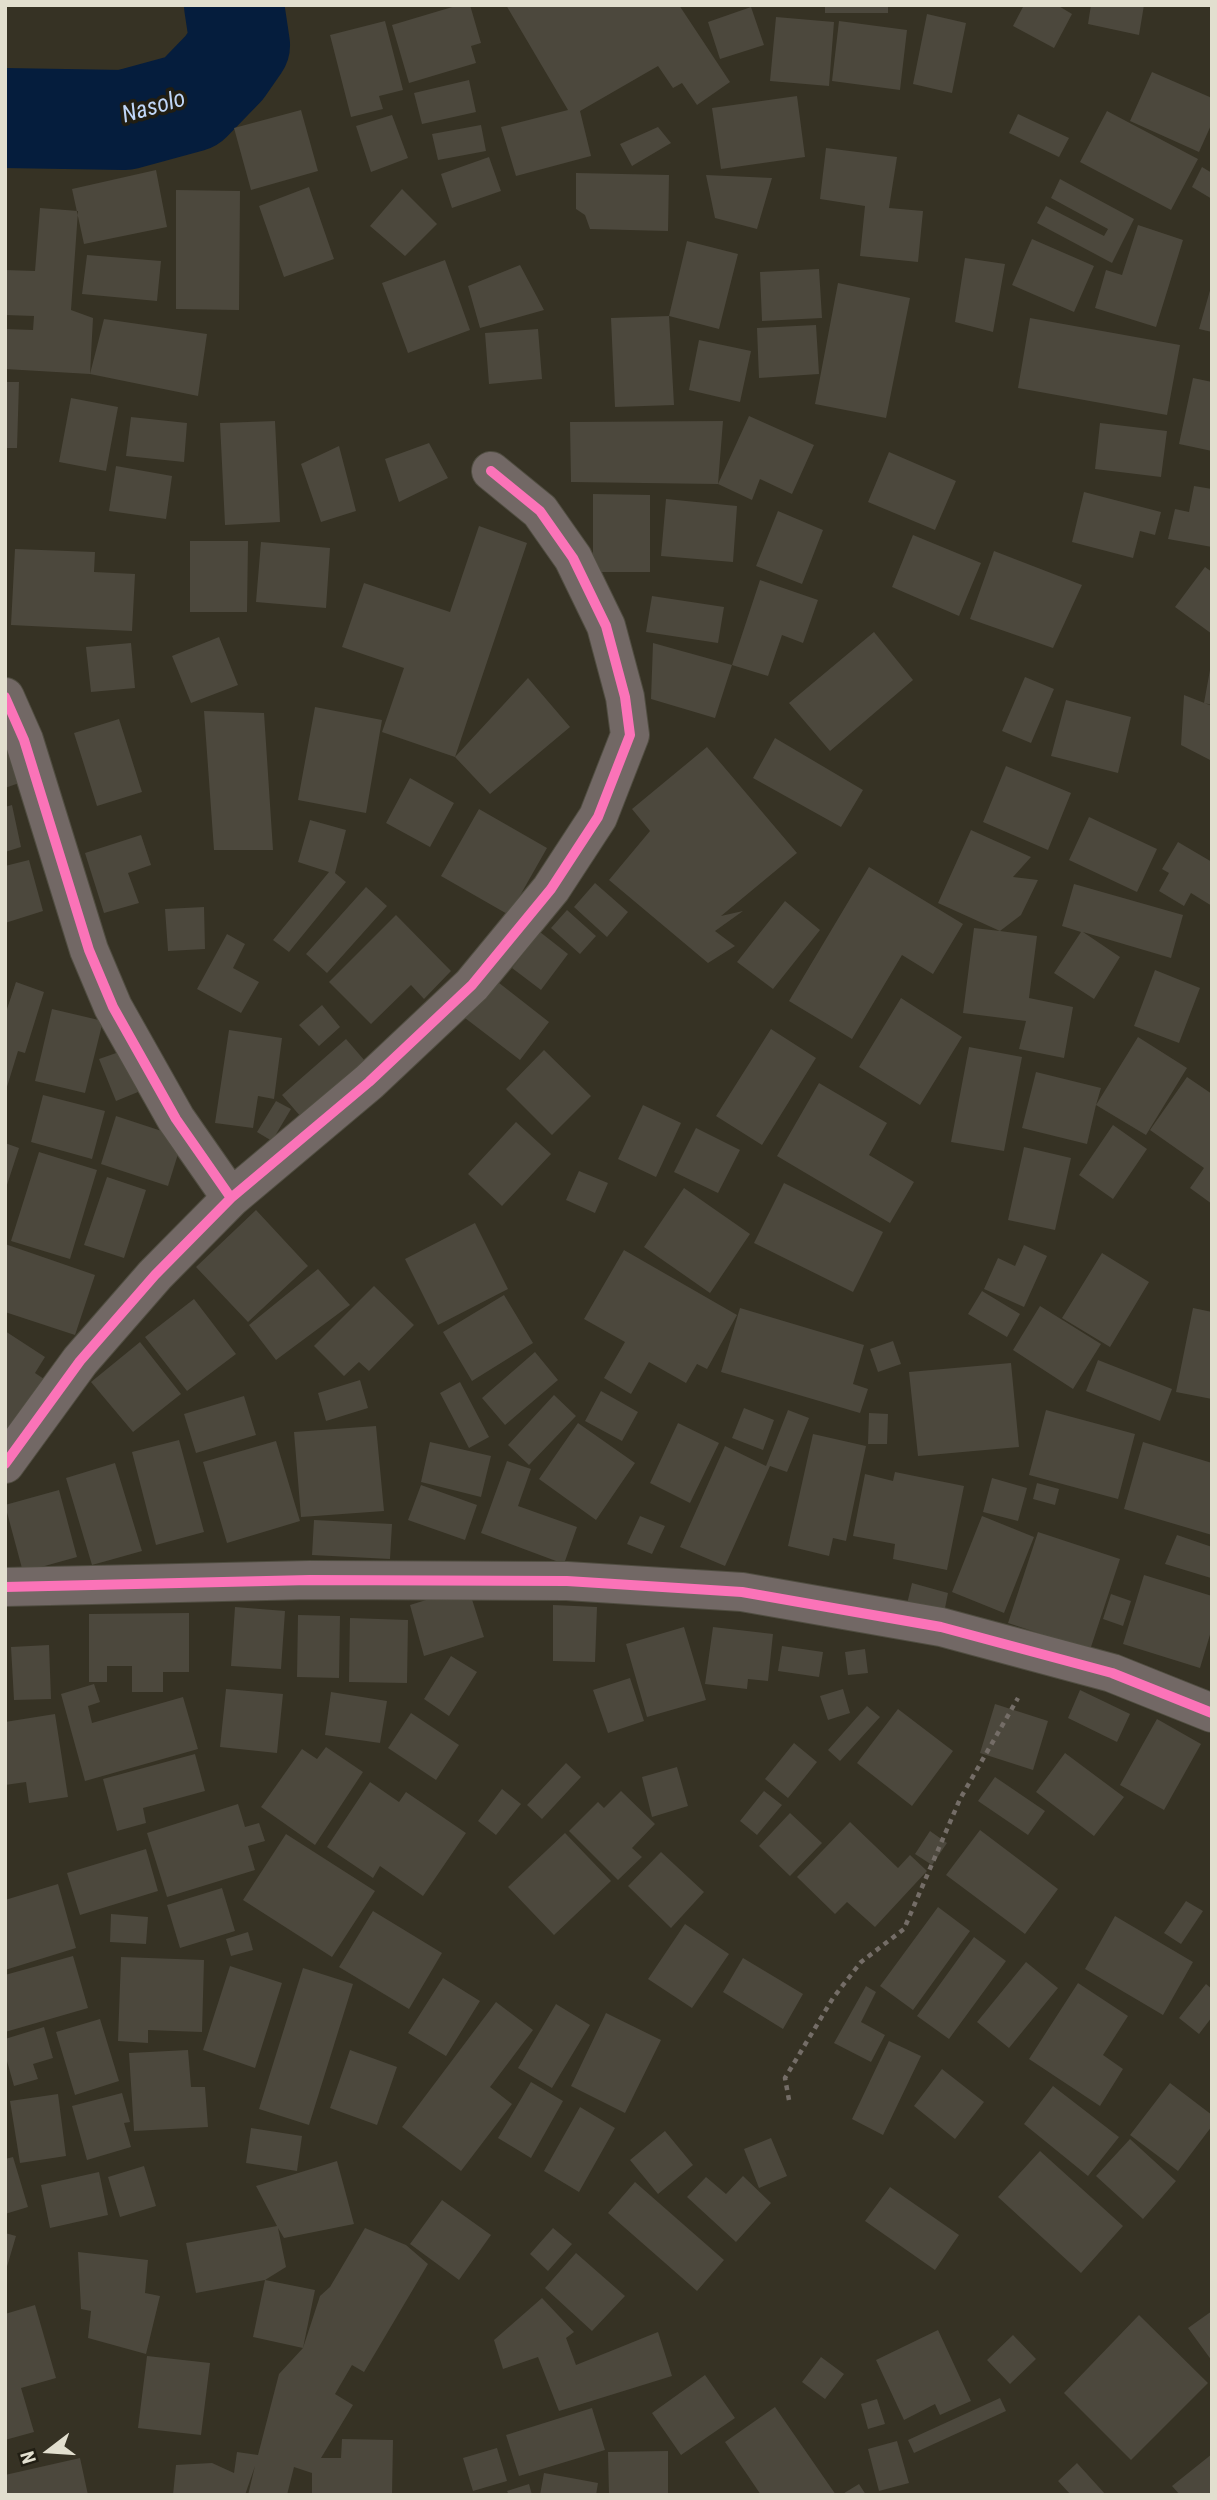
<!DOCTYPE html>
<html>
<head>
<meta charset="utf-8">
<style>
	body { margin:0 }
	#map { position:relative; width:1217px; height:2500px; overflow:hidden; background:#363224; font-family:"Roboto Condensed",sans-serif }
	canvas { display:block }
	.frame { position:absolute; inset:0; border:7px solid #e2dfcf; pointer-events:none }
	.north { position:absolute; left:14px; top:2416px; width:70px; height:70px; -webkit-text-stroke:5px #211e13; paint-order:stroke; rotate:253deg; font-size:19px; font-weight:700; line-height:28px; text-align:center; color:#e2dfcf }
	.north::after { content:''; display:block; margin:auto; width:24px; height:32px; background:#e2dfcf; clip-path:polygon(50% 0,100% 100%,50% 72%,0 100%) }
</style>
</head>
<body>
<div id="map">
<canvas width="1217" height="2500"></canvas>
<div class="frame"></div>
<div class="north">N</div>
</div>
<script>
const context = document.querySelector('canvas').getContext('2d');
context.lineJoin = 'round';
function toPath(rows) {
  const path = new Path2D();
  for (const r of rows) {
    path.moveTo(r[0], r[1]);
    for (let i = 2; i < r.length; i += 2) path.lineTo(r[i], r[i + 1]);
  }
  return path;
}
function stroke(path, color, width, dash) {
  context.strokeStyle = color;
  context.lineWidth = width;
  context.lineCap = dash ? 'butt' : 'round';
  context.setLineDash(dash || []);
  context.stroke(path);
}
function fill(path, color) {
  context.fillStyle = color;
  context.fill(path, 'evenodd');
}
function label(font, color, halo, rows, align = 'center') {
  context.font = font + ' "Roboto Condensed",sans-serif';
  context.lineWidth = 7;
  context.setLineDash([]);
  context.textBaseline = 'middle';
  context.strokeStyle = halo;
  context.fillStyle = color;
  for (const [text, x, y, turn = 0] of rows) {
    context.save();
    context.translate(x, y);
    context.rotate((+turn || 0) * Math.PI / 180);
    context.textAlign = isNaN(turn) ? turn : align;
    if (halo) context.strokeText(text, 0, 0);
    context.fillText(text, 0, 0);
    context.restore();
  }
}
const river = toPath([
	[5,118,125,120,191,102,224,68,240,45,234,5]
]);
const building = toPath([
	[459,5,470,5,481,43,471,46,476,63,409,83,392,25],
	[506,5,679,5,730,82,697,105,682,83,673,88,658,66,580,111,591,156,516,176,501,127,568,110],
	[825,5,888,5,888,13,825,13],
	[1024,5,1057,5,1072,14,1054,48,1013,26],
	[1091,5,1144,5,1139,35,1088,24],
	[751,7,764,45,720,59,708,22],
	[927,14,966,23,952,93,913,84],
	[776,17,834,22,829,86,770,81],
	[385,21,403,90,379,96,383,109,351,117,330,35],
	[839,21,907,30,900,90,832,81],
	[1152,72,1212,98,1212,123,1199,152,1130,121],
	[469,80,476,112,422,124,414,93],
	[797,96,805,157,721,169,712,108],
	[301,110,318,171,251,190,234,128],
	[1107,111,1198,159,1171,210,1080,162],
	[1018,114,1069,138,1059,157,1009,133],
	[392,115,408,158,371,172,356,126],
	[481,125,486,151,438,160,432,134],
	[658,127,671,143,632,166,620,144],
	[826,148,897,157,889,208,923,211,918,262,860,256,865,206,820,199],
	[489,157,501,191,452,208,441,174],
	[1202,167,1212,173,1212,199,1192,187],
	[156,170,167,227,84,244,72,189],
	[576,173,669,175,668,231,590,229,585,215,576,209],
	[706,175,772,178,757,229,715,218],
	[1060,179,1134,219,1112,263,1037,223,1046,206,1104,236,1108,229,1051,198],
	[309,187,334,259,284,277,259,206],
	[402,189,437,224,405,256,370,226],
	[176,190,240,191,239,310,176,309],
	[40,208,78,211,71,310,93,318,90,374,104,319,207,334,198,396,90,374,5,369,5,329,33,330,34,316,5,315,5,270,35,271],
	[1138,225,1183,240,1156,327,1095,308,1106,270,1122,275],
	[1032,239,1094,266,1074,312,1012,285],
	[687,241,738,254,719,329,669,316],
	[87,255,161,261,157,301,82,294],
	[965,258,1005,264,993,332,955,322],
	[445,260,470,330,408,353,382,283],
	[520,265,544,310,480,328,468,286],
	[819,269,822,318,762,321,760,272],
	[838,283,910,298,886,418,815,404],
	[1211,287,1212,287,1212,332,1199,329],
	[669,316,674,405,615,407,611,318],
	[1030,318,1180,345,1167,415,1018,388],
	[816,325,819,374,759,378,757,328],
	[538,329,542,379,489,384,485,333],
	[699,340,751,351,740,402,689,390],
	[1193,378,1212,382,1212,451,1179,444],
	[5,382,19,382,17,448,5,448],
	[71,398,118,407,106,471,59,462],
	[749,416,814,445,792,494,760,479,752,500,718,484],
	[131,417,187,423,184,462,126,456],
	[275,421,280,522,225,525,220,423],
	[723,421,718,484,571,482,570,422],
	[1100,423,1167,431,1161,477,1095,469],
	[429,443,448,478,399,502,385,459],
	[339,446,356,511,321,522,301,464],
	[889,452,956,481,935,530,868,502],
	[116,466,172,476,166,519,109,511],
	[1194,486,1212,489,1212,547,1168,539,1175,509,1189,512],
	[1084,492,1161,512,1155,535,1140,531,1133,558,1072,542],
	[593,494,650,495,650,572,593,572],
	[666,499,737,506,733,562,661,556],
	[778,511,823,530,802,584,756,566],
	[479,526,527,543,455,757,528,678,570,727,490,794,455,757,382,732,404,668,342,647,364,583,450,612],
	[913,535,981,563,959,616,892,587],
	[190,541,248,541,247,612,190,612],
	[261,542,330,548,326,608,256,602],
	[15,549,95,552,94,572,135,574,132,631,11,625],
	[994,551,1082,585,1053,648,970,619],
	[1205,567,1212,572,1212,634,1175,607],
	[760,580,818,600,803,643,782,635,768,676,732,665],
	[652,596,724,607,718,643,646,632],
	[874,632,913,680,830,751,789,703],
	[219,637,238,685,191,703,172,656],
	[131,643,135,688,91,692,86,647],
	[653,643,732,665,715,718,651,699],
	[1210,670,1212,670,1212,705,1204,703],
	[1025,677,1054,689,1031,743,1002,731],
	[1184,695,1212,706,1212,761,1181,745],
	[1066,700,1131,717,1118,773,1051,756],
	[315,707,382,720,366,813,298,800],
	[204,711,264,713,273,850,214,850],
	[119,719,142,792,97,806,74,733],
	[5,736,22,782,5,788],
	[775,738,863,790,841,827,753,778],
	[707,747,797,853,721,916,743,911,715,931,735,946,708,963,609,880,650,831,632,809],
	[1006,766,1071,793,1048,850,983,822],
	[410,778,454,803,430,847,386,823],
	[12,805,21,847,5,852,5,807],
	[479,809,547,848,509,915,441,876],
	[1089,817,1157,849,1137,892,1069,860],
	[310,820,346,830,335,873,346,882,289,952,273,940,329,872,298,862],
	[971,830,1031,857,1013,877,1038,880,1021,915,1000,931,1037,936,1029,998,1073,1007,1064,1058,1019,1049,1026,1021,963,1013,974,928,1000,931,938,903],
	[141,835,151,865,128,873,139,903,104,913,85,853],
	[1178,842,1212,862,1212,906,1191,893,1184,906,1159,891,1169,873,1162,869],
	[29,860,43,911,5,923,5,866],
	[869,867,963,924,933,974,902,955,852,1039,789,1001],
	[595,883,628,912,607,937,574,907],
	[1074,884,1183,915,1171,958,1083,932,1120,957,1094,999,1054,973,1081,932,1062,926],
	[366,887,387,906,327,973,306,954],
	[785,901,820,930,773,989,737,962],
	[204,907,205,949,168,951,165,909],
	[567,910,596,936,580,954,551,928],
	[396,915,451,971,424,999,411,985,371,1024,329,982],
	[540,932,568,954,541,990,512,968],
	[227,934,245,944,233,968,259,982,241,1013,197,989],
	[1155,970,1200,988,1179,1043,1134,1026],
	[494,979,549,1022,520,1060,465,1018],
	[16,982,44,992,25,1053,18,1051,6,1090,5,1015],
	[901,998,962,1037,920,1105,859,1067],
	[322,1005,340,1027,319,1046,299,1025],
	[52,1009,103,1021,85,1093,35,1081],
	[771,1029,816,1058,762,1145,716,1116],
	[229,1030,282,1038,274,1099,258,1096,253,1128,215,1123],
	[1138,1037,1187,1068,1146,1135,1096,1105,1087,1144,1022,1128,1036,1072,1101,1088,1096,1105],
	[346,1039,365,1061,301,1117,282,1095],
	[969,1047,1022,1057,1004,1151,951,1142],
	[544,1050,591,1096,552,1135,506,1089],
	[122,1051,138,1092,116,1101,99,1059],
	[1187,1077,1212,1094,1212,1204,1190,1188,1204,1168,1150,1130],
	[819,1083,887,1123,869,1155,914,1182,890,1223,777,1156],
	[43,1095,105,1111,92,1159,31,1142],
	[276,1101,291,1109,272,1141,257,1132],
	[643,1105,681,1123,656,1177,618,1159],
	[116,1116,183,1138,168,1186,101,1164],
	[516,1122,551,1154,502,1206,468,1174],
	[1113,1125,1147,1149,1113,1199,1079,1175],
	[696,1128,740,1150,718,1193,674,1172],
	[5,1143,19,1148,6,1188,5,1188],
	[1024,1147,1071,1158,1055,1230,1008,1220],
	[39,1152,97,1170,70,1259,11,1241],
	[579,1171,608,1183,595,1213,566,1200],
	[107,1177,146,1190,124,1258,84,1245],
	[784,1183,883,1232,853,1292,754,1243],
	[684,1188,750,1234,710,1293,644,1247],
	[256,1210,308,1266,248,1322,196,1267],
	[475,1223,508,1289,438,1325,405,1259],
	[5,1244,95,1275,75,1335,5,1312],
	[1024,1245,1047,1256,1024,1307,984,1289,998,1258,1015,1266],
	[624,1250,737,1315,707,1369,697,1364,686,1383,649,1362,631,1394,604,1378,625,1342,584,1319],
	[1102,1253,1149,1282,1110,1347,1062,1318],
	[318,1269,350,1305,276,1360,249,1325],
	[374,1286,414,1325,369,1371,359,1362,344,1376,314,1346],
	[982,1291,1020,1314,1007,1337,968,1314],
	[504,1295,533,1343,472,1381,443,1332],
	[194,1299,236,1354,187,1391,145,1337],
	[1040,1306,1101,1344,1073,1389,1013,1350],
	[740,1308,864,1345,853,1384,868,1389,860,1413,721,1372],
	[1193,1308,1212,1312,1212,1399,1176,1392],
	[5,1331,45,1357,35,1373,47,1381,5,1444],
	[893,1341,901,1364,878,1372,870,1349],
	[140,1342,181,1394,133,1432,91,1382],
	[535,1352,558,1380,505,1425,482,1398],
	[1098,1360,1172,1389,1160,1421,1086,1391],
	[1011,1363,1019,1447,918,1456,909,1372],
	[360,1380,368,1408,326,1421,318,1393],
	[460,1382,489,1437,469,1448,440,1393],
	[601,1391,638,1412,622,1441,585,1421],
	[554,1395,576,1416,529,1465,508,1445],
	[244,1396,256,1435,196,1453,184,1414],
	[744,1408,774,1420,763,1450,732,1438],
	[788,1410,809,1418,787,1472,770,1466,725,1566,680,1547,725,1446,766,1466],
	[1046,1410,1135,1434,1118,1499,1029,1475],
	[869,1413,888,1414,887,1444,868,1444],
	[578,1423,635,1463,596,1520,539,1479],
	[678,1423,719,1443,690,1503,650,1483],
	[376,1426,384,1511,301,1517,294,1432],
	[813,1434,866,1446,846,1541,833,1538,829,1556,788,1546],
	[179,1440,204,1532,156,1545,132,1452],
	[276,1441,300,1521,227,1543,203,1462],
	[430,1442,491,1456,481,1497,421,1482],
	[1143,1442,1212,1463,1212,1535,1124,1509],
	[507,1461,531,1469,518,1506,577,1527,564,1564,481,1533],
	[115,1463,142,1551,92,1565,66,1478],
	[895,1472,964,1486,947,1570,893,1559,895,1544,853,1536,865,1474,893,1481],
	[992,1478,1027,1488,1018,1521,983,1512],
	[1037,1483,1059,1489,1055,1505,1033,1499],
	[421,1485,477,1505,465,1540,408,1520],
	[59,1490,77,1557,23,1572,5,1505],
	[640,1516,665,1526,652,1554,627,1544],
	[982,1516,1034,1537,1004,1613,952,1592],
	[314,1520,392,1524,390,1559,312,1555],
	[1038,1532,1120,1559,1090,1650,1008,1623],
	[1177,1535,1212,1547,1211,1578,1165,1564],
	[1144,1575,1212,1596,1212,1628,1200,1668,1123,1644],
	[912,1583,948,1593,944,1613,907,1604],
	[468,1587,484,1637,424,1656,410,1605],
	[1111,1594,1131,1601,1123,1626,1103,1619],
	[553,1605,597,1607,595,1662,553,1661],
	[235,1607,285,1611,281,1669,231,1666],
	[189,1613,189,1672,163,1672,163,1692,132,1692,132,1666,107,1666,107,1682,89,1682,89,1614],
	[298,1615,340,1616,339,1678,297,1677],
	[350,1618,408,1620,407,1683,349,1682],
	[684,1627,706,1700,647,1717,626,1644],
	[713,1627,773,1634,768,1681,748,1679,747,1689,705,1684],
	[49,1645,51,1699,14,1700,11,1647],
	[782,1646,823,1652,819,1677,778,1671],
	[865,1649,868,1673,848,1675,845,1652],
	[451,1656,477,1672,449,1716,424,1699],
	[630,1678,644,1721,608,1733,593,1690],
	[94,1684,100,1702,88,1706,92,1723,183,1697,198,1749,85,1781,61,1694],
	[226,1689,283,1694,277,1753,220,1747],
	[843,1689,850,1713,828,1720,820,1696],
	[1080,1690,1130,1714,1117,1742,1068,1718],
	[331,1692,387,1701,380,1743,325,1735],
	[995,1704,1048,1721,1033,1770,980,1753],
	[867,1706,880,1717,840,1761,828,1750],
	[898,1709,953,1751,912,1806,857,1763],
	[411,1713,459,1745,436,1780,388,1748],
	[55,1714,68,1797,29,1803,26,1782,5,1785,5,1722],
	[1157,1719,1201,1744,1164,1810,1120,1785],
	[794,1743,817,1762,788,1798,765,1779],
	[326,1747,363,1772,315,1845,261,1807,302,1749,317,1759],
	[1065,1753,1124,1797,1094,1836,1036,1792],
	[195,1754,205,1791,143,1808,146,1823,117,1831,103,1779],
	[566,1763,581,1777,542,1819,527,1805],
	[677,1767,688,1806,652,1817,642,1777],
	[995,1777,1045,1811,1028,1835,978,1801],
	[370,1782,399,1802,406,1792,466,1833,423,1896,380,1866,373,1878,327,1847],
	[502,1789,521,1804,496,1835,478,1821],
	[621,1791,655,1824,632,1848,642,1857,618,1880,569,1831,598,1802,604,1808],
	[764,1791,782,1805,757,1835,740,1821],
	[238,1804,245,1827,259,1823,265,1841,248,1846,255,1870,167,1897,147,1833],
	[790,1813,822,1843,790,1876,759,1846],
	[850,1822,898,1868,910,1855,927,1871,875,1927,847,1902,835,1914,797,1877],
	[980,1830,1058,1889,1025,1934,946,1875],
	[930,1831,947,1843,932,1865,915,1854],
	[565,1833,611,1881,554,1935,508,1887],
	[286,1834,375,1891,332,1957,243,1900],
	[146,1849,158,1891,80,1915,67,1873],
	[661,1852,704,1892,671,1928,628,1886],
	[58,1884,76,1948,5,1970,5,1900],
	[222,1888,235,1931,180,1948,167,1905],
	[1186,1901,1203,1911,1181,1944,1164,1933],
	[938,1907,970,1931,913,2010,880,1986],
	[373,1911,442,1953,409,2009,339,1967],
	[111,1914,148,1917,146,1944,110,1942],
	[1115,1916,1193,1962,1163,2015,1085,1969],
	[685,1924,729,1954,692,2008,648,1979],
	[248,1932,253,1950,231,1956,226,1939],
	[974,1937,1006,1961,949,2039,917,2016],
	[73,1956,88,2008,5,2032,5,1975],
	[121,1957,204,1960,202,2032,148,2030,148,2043,118,2041],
	[743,1958,803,1994,783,2029,723,1992],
	[1026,1962,1058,1988,1009,2048,977,2022],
	[230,1966,282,1983,255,2068,203,2050],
	[303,1968,353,1984,309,2125,259,2109],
	[443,1978,480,2001,446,2056,408,2033],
	[1078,1983,1128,2016,1103,2055,1123,2069,1100,2106,1029,2059],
	[1206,1984,1212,1989,1212,2017,1199,2034,1179,2018],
	[866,1986,876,1992,861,2022,885,2035,871,2062,834,2043],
	[496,2002,533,2030,490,2087,512,2104,461,2171,402,2127],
	[556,2004,590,2025,552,2088,518,2068],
	[606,2013,661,2040,625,2113,571,2086],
	[100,2019,119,2081,75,2095,56,2032],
	[44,2027,53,2058,33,2064,38,2079,14,2086,5,2054,5,2039],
	[889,2041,921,2056,883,2135,852,2119],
	[188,2050,191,2087,205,2087,208,2127,134,2131,129,2053],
	[350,2050,397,2067,377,2125,330,2108],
	[942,2069,984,2102,955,2139,914,2106],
	[531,2082,563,2101,531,2158,498,2138],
	[1170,2083,1212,2115,1212,2126,1178,2171,1130,2135],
	[1053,2086,1119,2137,1088,2176,1024,2124],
	[122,2093,130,2122,124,2123,131,2147,87,2160,72,2106],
	[58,2094,66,2156,20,2163,10,2101],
	[580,2107,615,2128,579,2192,544,2171],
	[251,2128,302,2136,297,2171,246,2163],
	[665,2131,693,2165,658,2194,630,2160],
	[771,2138,787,2176,759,2188,744,2149],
	[1130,2139,1176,2181,1143,2219,1096,2176],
	[1040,2151,1123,2226,1081,2273,998,2197],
	[13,2157,28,2207,5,2214,5,2159],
	[337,2161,354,2224,284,2238,278,2228,286,2267,265,2280,315,2290,303,2348,253,2337,265,2280,196,2293,186,2243,277,2226,256,2186],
	[144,2166,156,2206,120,2217,108,2177],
	[99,2172,108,2215,50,2228,41,2185],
	[743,2176,771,2203,736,2242,687,2197,706,2177,726,2194],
	[635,2182,724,2260,697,2291,608,2213],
	[890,2187,959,2235,935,2270,865,2221],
	[442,2200,491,2235,459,2280,410,2244],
	[365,2228,406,2245,428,2264,364,2372,352,2365,335,2394,353,2405,321,2458,341,2458,342,2439,393,2440,392,2495,312,2495,312,2473,294,2467,287,2495,248,2495,255,2466,245,2495,173,2495,176,2465,212,2463,234,2473,237,2452,258,2455,279,2374,303,2348,320,2296,330,2287],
	[553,2228,572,2244,548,2271,530,2254],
	[5,2233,16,2236,6,2270,5,2270],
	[78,2252,148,2260,145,2293,160,2296,146,2354,88,2338,91,2311,81,2309],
	[576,2253,625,2296,592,2331,545,2288],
	[542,2298,574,2332,566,2338,576,2365,658,2332,672,2376,559,2411,538,2357,503,2369,494,2340],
	[35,2305,56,2378,21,2388,34,2432,5,2440,5,2314],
	[1212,2311,1212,2361,1188,2328],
	[1139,2315,1208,2383,1131,2460,1064,2393],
	[938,2330,971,2401,940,2415,935,2404,904,2420,876,2360],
	[1013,2335,1036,2359,1010,2384,987,2360],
	[147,2356,210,2363,201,2435,138,2428],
	[821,2357,844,2374,825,2399,802,2382],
	[705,2375,735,2418,681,2455,652,2413],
	[1000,2398,1006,2411,914,2453,908,2440],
	[877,2399,885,2424,868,2429,861,2404],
	[775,2407,836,2495,761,2495,725,2442],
	[592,2408,605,2450,519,2476,506,2435],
	[897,2441,909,2483,879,2491,868,2449],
	[497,2448,507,2481,473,2491,463,2458],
	[668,2451,668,2495,609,2495,608,2452],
	[1212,2454,1212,2495,1180,2495,1172,2486],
	[80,2458,88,2495,5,2495,5,2475],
	[1077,2463,1106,2495,1071,2495,1058,2481],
	[544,2473,598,2483,596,2495,540,2495],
	[529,2484,532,2495,509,2495,507,2491],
	[859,2484,866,2495,841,2495]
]);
const path = toPath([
	[789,2100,785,2078,833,1998,861,1962,904,1929,960,1799,1018,1698]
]);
const minor = toPath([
	[5,697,24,740,89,950,113,1007,176,1119,231,1198],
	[5,1464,80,1361,155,1275,231,1198,369,1082,472,985,551,889,598,817,630,735,625,697,606,626,573,558,540,511,491,471],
	[5,1587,310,1580,567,1581,742,1592,941,1627,1112,1673,1212,1713]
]);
const cycleway = toPath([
	[5,697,24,740,89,950,113,1007,176,1119,231,1198],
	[5,1464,80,1361,155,1275,231,1198,369,1082,472,985,551,889,598,817,630,735,625,697,606,626,573,558,540,511,491,471],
	[5,1587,310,1580,567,1581,742,1592,941,1627,1112,1673,1212,1713]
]);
const waterNames = [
	["Nasolo",154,108,-16]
];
stroke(river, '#051d3d', 100);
fill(building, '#4c483d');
stroke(minor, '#504d41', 40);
stroke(path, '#746d67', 4.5, [5, 5]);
stroke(minor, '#726865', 38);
stroke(cycleway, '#fb73b8', 10);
label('italic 24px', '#bfd6f7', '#211e13', waterNames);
</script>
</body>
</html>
